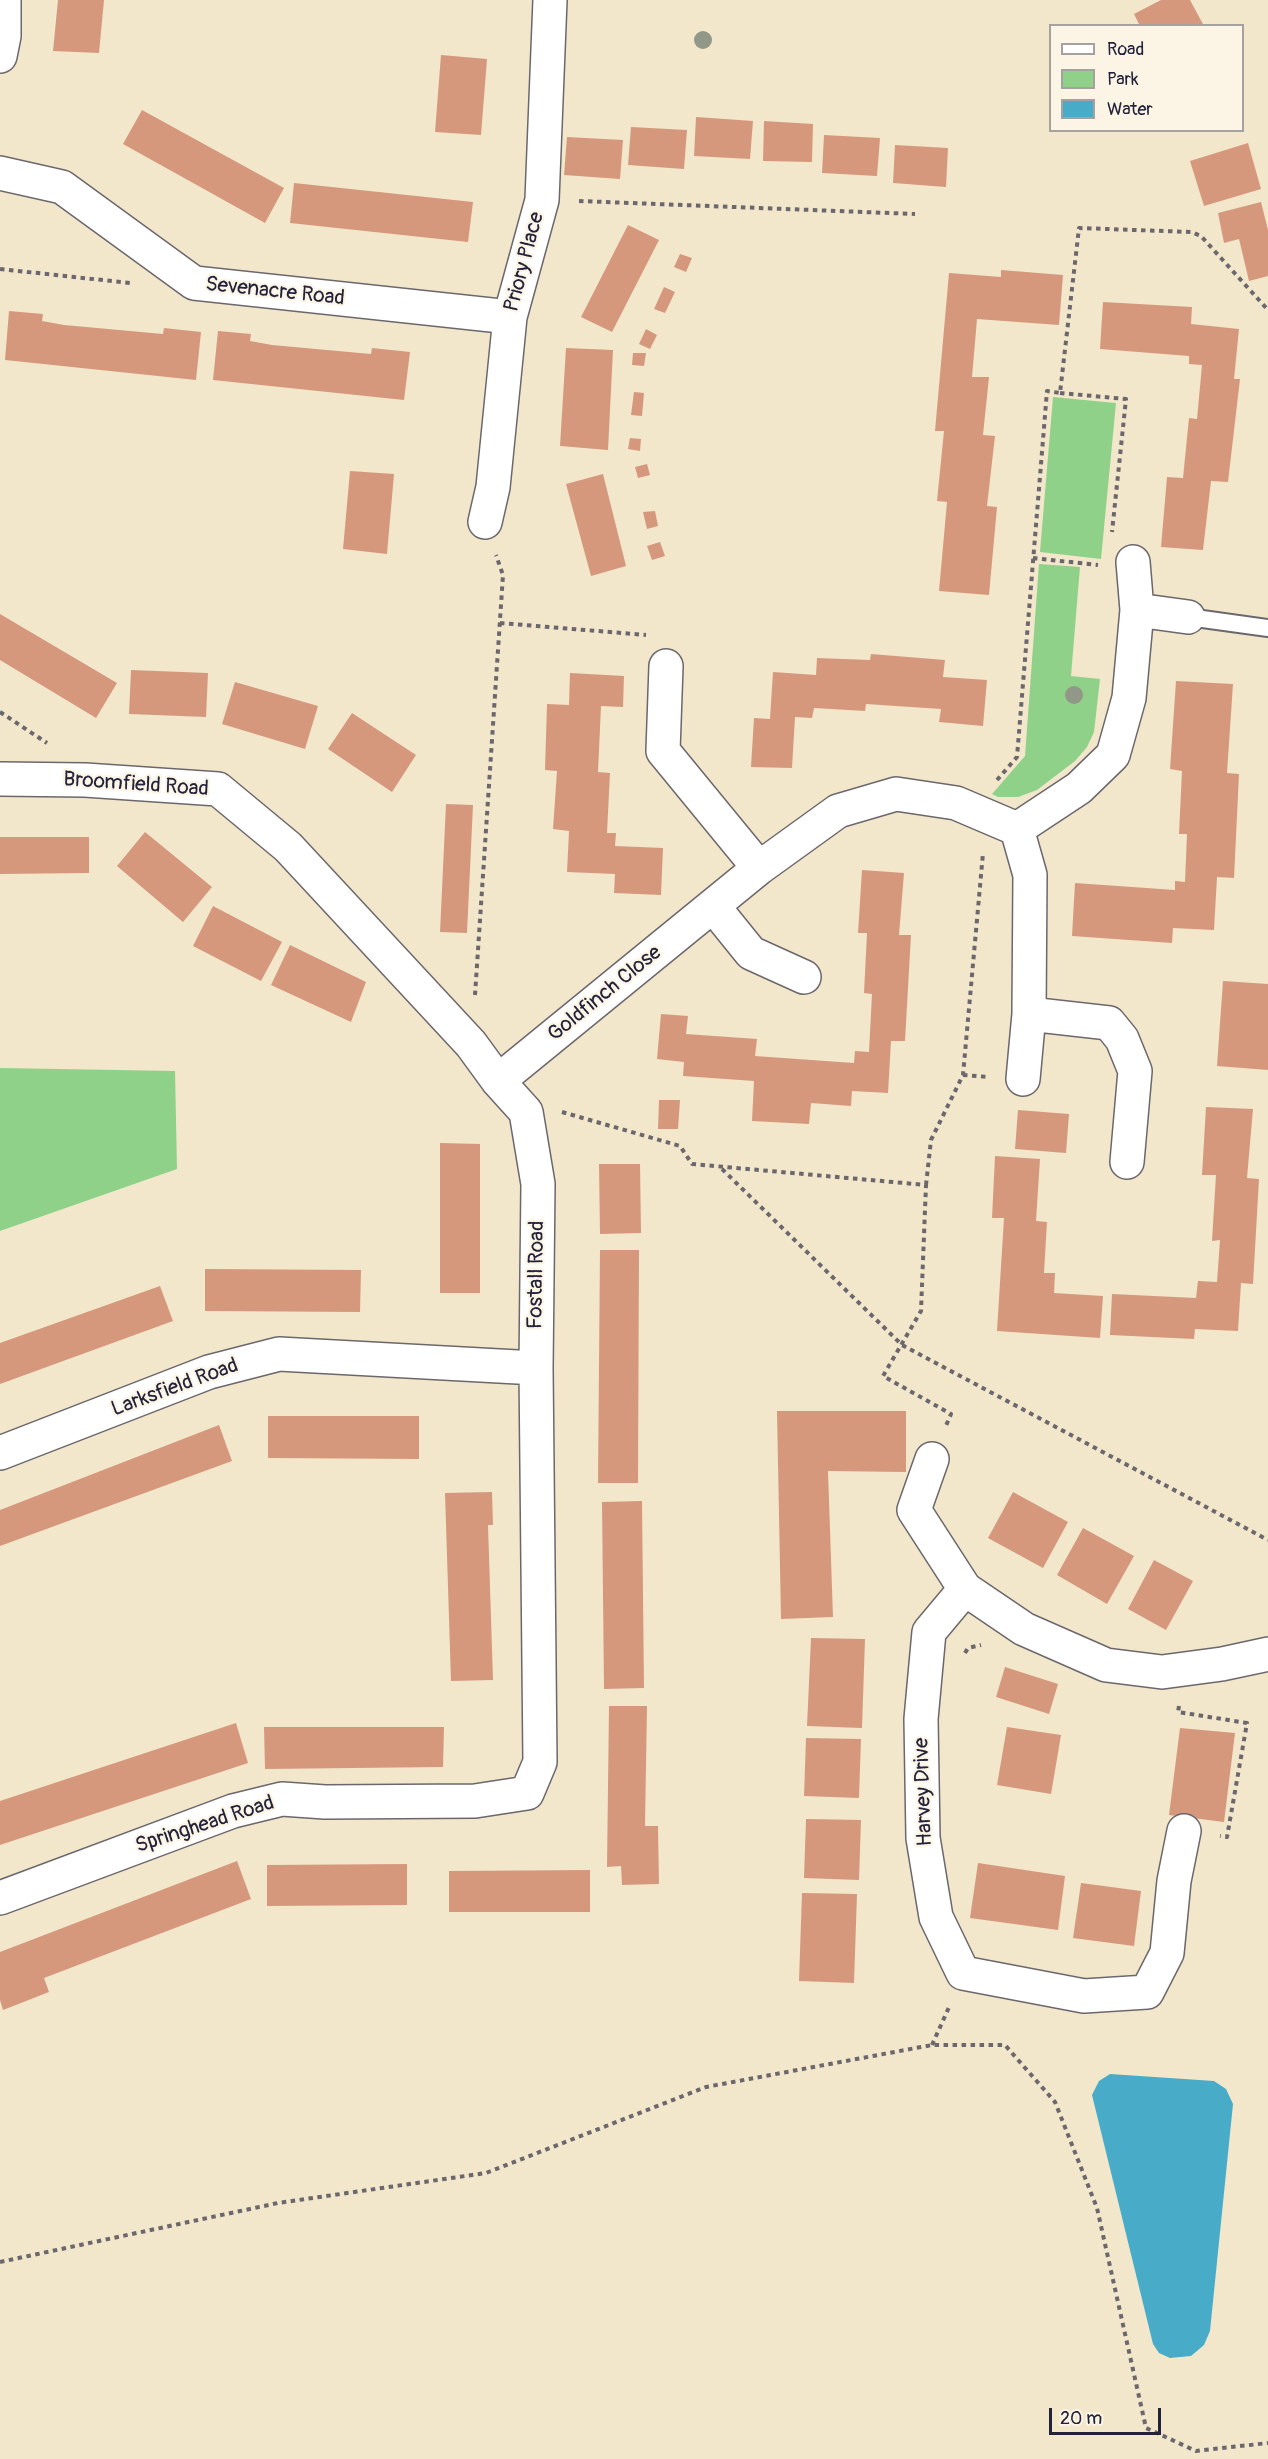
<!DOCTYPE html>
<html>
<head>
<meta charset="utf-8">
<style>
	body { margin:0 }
	#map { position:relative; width:1268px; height:2459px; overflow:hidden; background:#f2e7cb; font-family:Pangolin,sans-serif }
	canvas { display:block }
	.legend { position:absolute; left:1049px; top:24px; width:195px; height:108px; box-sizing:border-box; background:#fcf5e5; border:2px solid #a5a1a1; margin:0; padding:8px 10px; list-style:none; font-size:18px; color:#22223b }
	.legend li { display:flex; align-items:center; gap:12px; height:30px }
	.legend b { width:30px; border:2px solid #a5a1a1 }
	.scale { position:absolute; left:1049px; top:2408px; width:112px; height:27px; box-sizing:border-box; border:3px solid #22223b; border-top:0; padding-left:8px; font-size:18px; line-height:21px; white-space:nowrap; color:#22223b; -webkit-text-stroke:4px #fcf5e5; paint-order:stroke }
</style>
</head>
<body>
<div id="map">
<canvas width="1268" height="2459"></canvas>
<ul class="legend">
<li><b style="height:8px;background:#fff"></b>Road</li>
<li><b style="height:16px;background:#8fd189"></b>Park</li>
<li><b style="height:16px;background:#48abc8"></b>Water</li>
</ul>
<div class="scale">20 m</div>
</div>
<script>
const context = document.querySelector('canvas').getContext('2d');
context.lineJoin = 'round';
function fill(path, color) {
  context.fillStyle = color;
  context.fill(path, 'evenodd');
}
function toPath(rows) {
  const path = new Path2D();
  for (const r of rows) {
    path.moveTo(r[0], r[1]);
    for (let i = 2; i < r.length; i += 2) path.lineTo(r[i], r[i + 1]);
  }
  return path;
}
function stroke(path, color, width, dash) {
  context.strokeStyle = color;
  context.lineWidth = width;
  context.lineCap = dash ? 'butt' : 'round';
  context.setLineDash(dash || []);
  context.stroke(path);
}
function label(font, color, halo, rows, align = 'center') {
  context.font = font + ' Pangolin,sans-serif';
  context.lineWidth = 4.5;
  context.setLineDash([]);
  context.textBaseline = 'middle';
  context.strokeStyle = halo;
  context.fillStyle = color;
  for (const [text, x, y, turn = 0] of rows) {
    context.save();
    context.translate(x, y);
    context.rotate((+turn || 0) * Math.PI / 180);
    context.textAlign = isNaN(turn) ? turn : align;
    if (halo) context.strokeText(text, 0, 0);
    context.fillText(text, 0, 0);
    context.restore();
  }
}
const green = toPath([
	[1053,397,1116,403,1101,559,1040,552],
	[1039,564,1080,567,1071,676,1100,679,1094,732,1087,747,1075,761,1037,790,1018,797,998,797,992,794,1025,756],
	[0,1068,175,1071,177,1169,0,1231]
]);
const water = toPath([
	[1110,2074,1214,2081,1226,2089,1233,2104,1210,2331,1204,2345,1191,2356,1170,2358,1159,2353,1153,2344,1092,2095,1099,2081]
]);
const building = toPath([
	[58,0,104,0,99,53,53,51],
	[1161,0,1190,0,1204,26,1140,26,1134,14],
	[441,55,487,59,481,135,435,132],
	[142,110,284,188,265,223,123,144],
	[696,117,753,121,750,159,694,156],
	[764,121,813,124,812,162,763,161],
	[631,127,687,130,684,169,628,165],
	[824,135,880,138,877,176,822,173],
	[567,137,623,140,620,179,564,175],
	[1248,143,1261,189,1204,206,1190,161],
	[895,145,948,148,946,187,893,183],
	[294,183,473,202,468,242,290,223],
	[1261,202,1268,230,1268,276,1249,281,1239,239,1224,243,1218,213],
	[628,225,659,240,612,332,581,317],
	[680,254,692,258,686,272,674,267],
	[1001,270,1063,275,1059,325,977,319,972,377,989,377,983,435,995,436,987,506,997,507,989,595,939,591,947,502,937,501,944,431,935,431,949,273,1001,277],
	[664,287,675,292,665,313,654,309],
	[1103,302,1192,307,1191,324,1239,329,1234,379,1240,379,1228,482,1211,481,1203,550,1161,547,1167,477,1183,478,1189,418,1197,419,1202,365,1189,364,1189,356,1100,349],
	[9,311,43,314,42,321,64,325,163,334,164,328,201,332,196,380,5,360],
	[646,329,657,335,650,349,639,344],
	[218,331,251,334,250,341,272,345,371,354,372,348,410,352,404,400,213,380],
	[566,348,613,350,608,450,560,446],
	[633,353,646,353,644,366,632,365],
	[634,392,644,393,642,416,631,415],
	[630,438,641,439,640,451,628,449],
	[647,464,650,475,638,478,635,467],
	[350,471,394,474,387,554,343,549],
	[603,474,626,566,591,576,566,484],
	[655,511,658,526,647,529,643,512],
	[660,542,665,556,652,560,647,546],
	[0,614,117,683,96,718,0,660],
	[871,654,945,660,943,677,987,680,983,726,939,722,941,709,866,704,865,711,814,708,812,718,795,717,792,768,751,767,754,718,770,719,773,672,816,675,817,658,870,660],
	[131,670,208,673,206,717,129,714],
	[570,673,624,676,623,707,601,706,598,772,610,773,607,833,616,833,615,846,663,848,661,895,614,893,615,874,567,872,569,831,553,829,557,771,545,770,547,704,569,705],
	[1176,681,1233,684,1227,773,1239,774,1234,878,1217,877,1214,930,1173,928,1172,943,1072,936,1075,883,1175,890,1175,881,1185,882,1187,834,1179,834,1182,771,1170,769],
	[235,682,318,706,305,749,222,724],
	[352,713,416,755,392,792,328,749],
	[446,804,473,805,467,933,440,932],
	[145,832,212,887,183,922,117,866],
	[0,837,89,837,89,873,0,874],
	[862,870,904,873,899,935,911,935,905,1041,891,1041,888,1093,852,1091,851,1106,811,1103,809,1124,752,1121,754,1081,683,1076,684,1062,657,1059,661,1014,688,1016,686,1034,757,1039,755,1056,854,1063,855,1051,869,1052,872,994,864,993,867,933,858,933],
	[213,906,282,942,261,981,193,946],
	[290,945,366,982,351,1022,271,985],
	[1223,981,1268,984,1268,1070,1217,1066],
	[659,1100,680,1100,678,1129,658,1129],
	[1206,1107,1253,1109,1247,1178,1259,1179,1253,1284,1241,1283,1238,1331,1195,1329,1194,1339,1110,1335,1112,1294,1196,1298,1198,1281,1217,1282,1220,1240,1212,1241,1216,1175,1202,1175],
	[1018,1110,1069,1114,1066,1153,1015,1149],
	[440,1143,480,1144,480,1293,440,1293],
	[995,1156,1040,1159,1036,1221,1047,1222,1044,1273,1055,1273,1054,1293,1103,1296,1100,1338,997,1331,1004,1218,992,1218],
	[599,1164,640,1164,641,1233,600,1234],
	[600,1250,639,1250,638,1483,598,1483],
	[205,1269,361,1270,360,1312,205,1311],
	[160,1286,173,1321,0,1384,0,1343],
	[777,1411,906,1411,906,1472,828,1471,833,1617,781,1619],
	[268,1416,419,1416,419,1459,268,1458],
	[219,1425,232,1461,0,1546,0,1510],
	[492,1492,493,1525,488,1525,493,1680,451,1681,445,1493],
	[1013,1492,1068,1522,1043,1568,988,1538],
	[642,1501,644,1688,604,1689,602,1502],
	[1083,1528,1134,1556,1107,1604,1057,1575],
	[1154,1560,1193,1581,1166,1630,1128,1609],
	[811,1638,865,1639,862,1728,807,1726],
	[1005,1667,1058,1684,1049,1714,996,1697],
	[609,1706,647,1706,645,1826,658,1826,659,1884,622,1885,621,1866,607,1867],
	[236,1723,248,1763,0,1845,0,1801],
	[264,1727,444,1727,443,1767,265,1769],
	[1007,1727,1061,1735,1051,1794,997,1785],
	[1180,1728,1235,1733,1224,1822,1169,1815],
	[806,1738,861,1739,859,1798,804,1796],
	[806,1819,861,1820,859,1880,804,1878],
	[237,1861,251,1899,44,1978,49,1992,3,2010,0,2000,0,1952],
	[978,1863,1065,1876,1058,1930,970,1918],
	[407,1864,407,1905,267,1906,267,1865],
	[590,1870,590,1912,449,1912,449,1871],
	[1081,1883,1141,1891,1134,1946,1073,1938],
	[802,1893,857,1894,854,1983,799,1981]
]);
const path = toPath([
	[579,201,915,214],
	[0,269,130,283],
	[1060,393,1126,399,1112,532],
	[1033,558,1098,565],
	[500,623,646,635],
	[0,712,47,743],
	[997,780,1017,757,1047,391,1060,393,1079,228,1191,232,1201,236,1268,310],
	[475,995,503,575,496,555],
	[963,1075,989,1077],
	[562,1112,680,1146,692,1164,926,1185,921,1311,883,1376,951,1414,945,1428],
	[722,1169,902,1345,1268,1540],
	[926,1185,931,1140,963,1075,983,853],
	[965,1653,968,1648,981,1645],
	[1179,1706,1178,1712,1247,1723,1227,1837,1220,1836],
	[932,2045,950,2005],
	[0,2262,278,2203,486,2173,706,2087,932,2045,1005,2045,1055,2102,1097,2208,1146,2428,1196,2451,1268,2443]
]);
const service = toPath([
	[1188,617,1268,628]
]);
const minor = toPath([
	[0,56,4,36,4,0],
	[0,173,62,187,194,283,510,317],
	[485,522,493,487,510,317,542,200,550,0],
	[1137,610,1188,617],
	[666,666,663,751,759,868],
	[0,779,85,780,218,789,288,847,471,1044,498,1081,526,1112,538,1184,536,1368,540,1762,527,1793,475,1801,325,1802,282,1799,233,1811,0,1898],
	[1017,829,1079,788,1113,755,1129,698,1137,610,1133,562],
	[713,906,751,953,804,977],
	[1029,1014,1109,1023,1122,1039,1135,1071,1127,1162],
	[498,1081,759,868,838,811,896,794,956,803,1017,829,1030,875,1029,1014,1023,1079],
	[0,1453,209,1372,279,1354,536,1368],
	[932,1459,914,1510,965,1589],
	[1184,1831,1174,1881,1167,1953,1147,1992,1084,1996,963,1973,936,1917,923,1838,921,1719,929,1632,965,1589,1024,1629,1106,1665,1162,1672,1222,1664,1268,1654]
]);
const trees = [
	[703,40],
	[1074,695]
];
const streetNames = [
	["Priory Place",525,262,-75],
	["Sevenacre Road",275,292,6],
	["Broomfield Road",136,785,4],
	["Goldfinch Close",605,994,-39],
	["Fostall Road",537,1275,-89],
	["Larksfield Road",175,1388,-20],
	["Harvey Drive",924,1792,-92],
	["Springhead Road",205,1825,-18]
];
fill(green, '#8fd189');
fill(water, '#48abc8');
fill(building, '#d5987d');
stroke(service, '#6b676d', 20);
stroke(minor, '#6b676d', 36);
stroke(path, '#6b676d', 4, [4.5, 4.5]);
stroke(service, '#fff', 16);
stroke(minor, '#fff', 33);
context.fillStyle = '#929888';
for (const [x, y] of trees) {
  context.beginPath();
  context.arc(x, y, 9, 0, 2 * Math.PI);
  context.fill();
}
label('21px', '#22223b', '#fcf5e5', streetNames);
</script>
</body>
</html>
